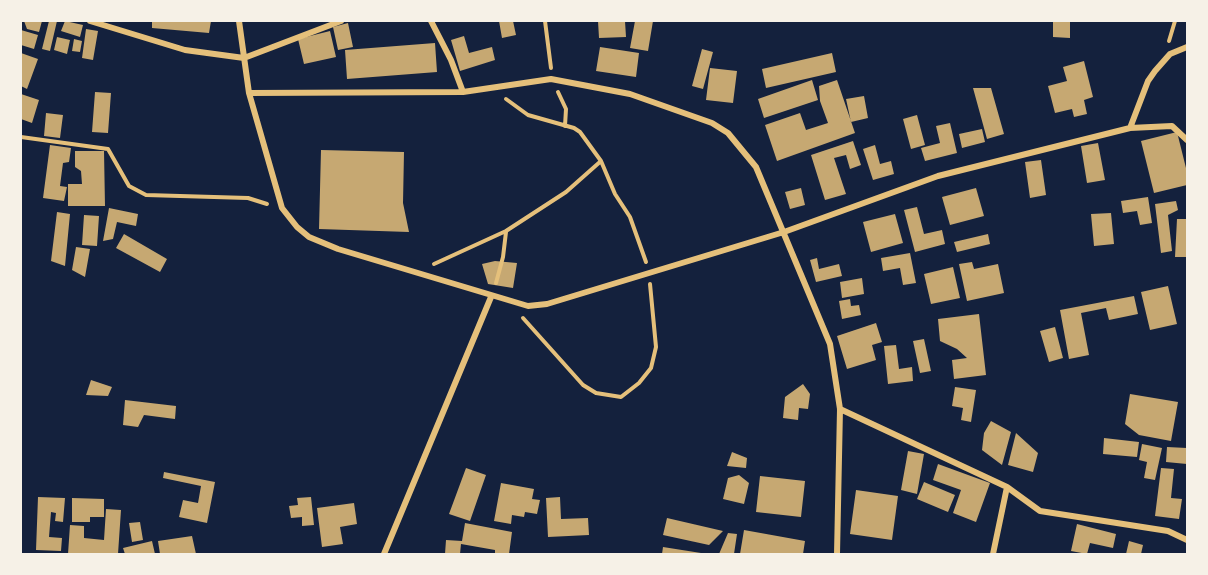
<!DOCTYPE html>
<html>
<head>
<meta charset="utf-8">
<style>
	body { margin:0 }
	#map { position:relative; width:1208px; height:575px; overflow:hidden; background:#14213d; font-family:Manrope,sans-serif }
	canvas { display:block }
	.frame { position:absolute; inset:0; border:22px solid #f6f1e7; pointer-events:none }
</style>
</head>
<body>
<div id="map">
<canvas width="1208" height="575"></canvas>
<div class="frame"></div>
</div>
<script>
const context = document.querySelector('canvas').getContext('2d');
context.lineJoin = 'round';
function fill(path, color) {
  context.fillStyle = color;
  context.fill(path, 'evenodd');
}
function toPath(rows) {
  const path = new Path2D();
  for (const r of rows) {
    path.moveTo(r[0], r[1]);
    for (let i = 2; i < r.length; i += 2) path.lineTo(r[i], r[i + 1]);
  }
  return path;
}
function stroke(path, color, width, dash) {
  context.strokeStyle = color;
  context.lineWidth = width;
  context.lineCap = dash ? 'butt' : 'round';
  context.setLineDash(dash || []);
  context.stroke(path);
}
const building = toPath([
	[24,21,42,21,39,32,27,29],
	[49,21,57,21,50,51,42,49],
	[65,21,83,25,80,37,61,31],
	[152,21,211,21,209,33,152,28],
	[499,21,513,21,516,35,502,38],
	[598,21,625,21,626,37,599,38],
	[635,21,653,21,648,51,630,48],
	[1053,21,1070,21,1070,38,1053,37],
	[348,23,353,47,338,50,333,27],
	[86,29,98,31,93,60,82,58],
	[21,30,38,35,34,49,21,45],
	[330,31,336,57,304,64,298,39],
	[464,36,469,53,492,47,495,60,460,71,451,40],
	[57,37,70,40,67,54,54,50],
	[74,39,82,41,80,52,72,51],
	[435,43,437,72,347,79,345,50],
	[600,47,639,53,636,77,596,71],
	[702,49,713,52,703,89,692,86],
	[21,53,38,59,27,89,21,86],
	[832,53,836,72,766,88,762,69],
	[1084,61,1093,97,1084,100,1087,114,1074,117,1072,109,1055,113,1048,86,1067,81,1063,67],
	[710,68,737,71,733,103,706,100],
	[812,80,818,100,764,118,758,99],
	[837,80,855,133,777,161,765,125,800,113,806,130,828,123,820,101,819,86],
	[973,88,991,88,1004,134,987,139],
	[95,92,111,93,108,133,92,132],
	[21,94,39,100,32,123,21,119],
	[864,96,868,118,851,122,846,99],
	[46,113,63,115,60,138,44,136],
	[917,115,925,145,911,149,903,119],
	[950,123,957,153,925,161,921,148,940,143,936,126],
	[982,129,985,142,962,148,959,134],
	[1177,132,1187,172,1187,185,1154,193,1141,141],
	[853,141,861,165,850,169,846,155,834,158,846,194,825,200,811,155],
	[1098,143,1105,180,1087,183,1081,146],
	[50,145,71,148,69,162,63,163,60,186,67,187,64,201,43,198],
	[875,145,880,164,891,161,894,174,873,180,863,149],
	[321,150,404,152,403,203,409,232,319,229],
	[75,151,104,151,105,206,68,206,68,184,82,184,81,171,75,167],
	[1041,160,1046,195,1030,198,1025,162],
	[801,188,805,205,790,209,785,192],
	[976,188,984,216,950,225,942,197],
	[1148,197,1152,223,1140,225,1137,211,1123,213,1121,201],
	[1176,201,1178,210,1168,215,1172,251,1161,253,1155,204],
	[917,207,924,234,942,230,945,244,915,252,904,210],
	[109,208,138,214,136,226,117,222,113,239,103,241],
	[57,212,70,214,65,266,51,261],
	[1111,213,1114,244,1094,246,1091,214],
	[895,214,903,243,871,252,863,222],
	[84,215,99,216,97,246,82,245],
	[1177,219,1187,219,1187,257,1175,257],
	[124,234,167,259,160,272,116,248],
	[988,234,990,244,957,252,954,242],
	[76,247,90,249,85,277,72,270],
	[910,253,916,283,903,285,900,268,883,271,881,258],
	[817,258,819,269,839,264,842,276,816,282,810,260],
	[495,261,517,263,513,288,488,284,482,264],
	[972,262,974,269,998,264,1004,293,967,301,959,264],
	[953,267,960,298,931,304,924,274],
	[862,278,864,294,842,298,840,282],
	[1168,286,1177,324,1150,330,1141,292],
	[1134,296,1138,314,1109,320,1106,308,1081,313,1089,355,1069,359,1060,310],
	[850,299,851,306,859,305,861,315,842,319,839,301],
	[979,314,986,375,954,379,952,360,967,358,957,349,940,341,938,319],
	[876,323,882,342,872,345,876,360,847,369,837,336],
	[1055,327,1063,358,1049,362,1040,331],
	[924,339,931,371,920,373,913,341],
	[896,345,899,369,912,367,913,381,888,384,884,346],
	[91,380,112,387,108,396,86,395],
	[803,384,810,394,808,409,799,408,798,420,783,418,785,397],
	[955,387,976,390,971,422,961,420,963,408,952,406],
	[1130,394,1178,402,1171,441,1139,435,1125,424],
	[125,400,176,406,175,419,144,415,138,427,123,425],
	[991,421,1011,432,1002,465,982,450,984,433],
	[1016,433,1038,453,1033,472,1008,465],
	[1104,438,1139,442,1137,457,1103,454],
	[1142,444,1162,448,1155,480,1144,478,1147,462,1139,460],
	[1167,447,1187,448,1187,464,1166,462],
	[908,451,924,454,917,494,901,490],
	[732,452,747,458,746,468,727,466],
	[938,464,990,483,976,522,953,513,961,490,933,480],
	[466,468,486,475,470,521,449,514],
	[1161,468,1174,469,1171,498,1182,499,1179,519,1155,516],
	[164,472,215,482,207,523,179,517,183,500,198,503,201,486,163,478],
	[739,475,749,483,744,504,723,499,728,478],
	[760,476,805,481,801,517,756,512],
	[924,482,955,495,948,512,917,499],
	[501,483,534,489,532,499,540,500,537,514,525,512,524,517,512,515,511,524,494,521],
	[856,490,898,496,892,540,850,534],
	[38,497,65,498,63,522,55,521,56,513,51,512,49,537,62,538,61,551,36,550],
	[311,497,314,525,302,526,302,517,291,518,289,506,298,505,297,498],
	[560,497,561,519,588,518,589,535,548,537,546,498],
	[72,498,104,499,104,517,90,517,90,522,72,522],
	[354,503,357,524,340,527,343,544,322,547,317,508],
	[106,509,121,510,118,554,68,554,70,525,84,526,84,538,104,540],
	[667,518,723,531,709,545,663,535],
	[140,522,143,540,132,542,129,523],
	[465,523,512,532,509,554,495,554,495,550,461,544,460,554,445,554,446,540,462,541],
	[1077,524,1116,534,1113,548,1090,543,1087,554,1071,551],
	[744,530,805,541,803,554,740,554],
	[728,533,737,534,734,554,719,554],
	[192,536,196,554,160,554,158,541],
	[152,541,155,554,125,554,123,548],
	[1129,541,1143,545,1141,554,1126,554],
	[663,547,701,553,701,554,662,554]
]);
const path = toPath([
	[545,21,551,68],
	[1169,41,1175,21],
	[558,92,566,109,565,126],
	[506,99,528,115,574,128,580,132,601,161,615,194,630,217,646,262],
	[21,137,108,149,129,186,146,195,248,198,267,204],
	[434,264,506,231,566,192,601,161],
	[496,283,503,257,506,232],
	[523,318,583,385,596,393,621,397,639,383,651,368,656,347,650,284]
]);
const minor = toPath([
	[90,21,185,50,244,58,341,21],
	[239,21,249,93,282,208,297,227,309,237,338,249,528,306,547,304,784,232,938,176,1130,128,1172,126,1187,140],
	[431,21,451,60,463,92],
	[249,93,463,92,551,79,630,94,712,123,728,133,756,167,830,344,840,409,837,554],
	[1130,128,1148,81,1155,71,1170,54,1187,47],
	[840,409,1007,487,1040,511,1168,531,1187,540],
	[384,554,491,297],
	[993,554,1007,487]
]);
fill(building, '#c6a872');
stroke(path, '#e5c07b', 4);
stroke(minor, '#e5c07b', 6);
</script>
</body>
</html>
